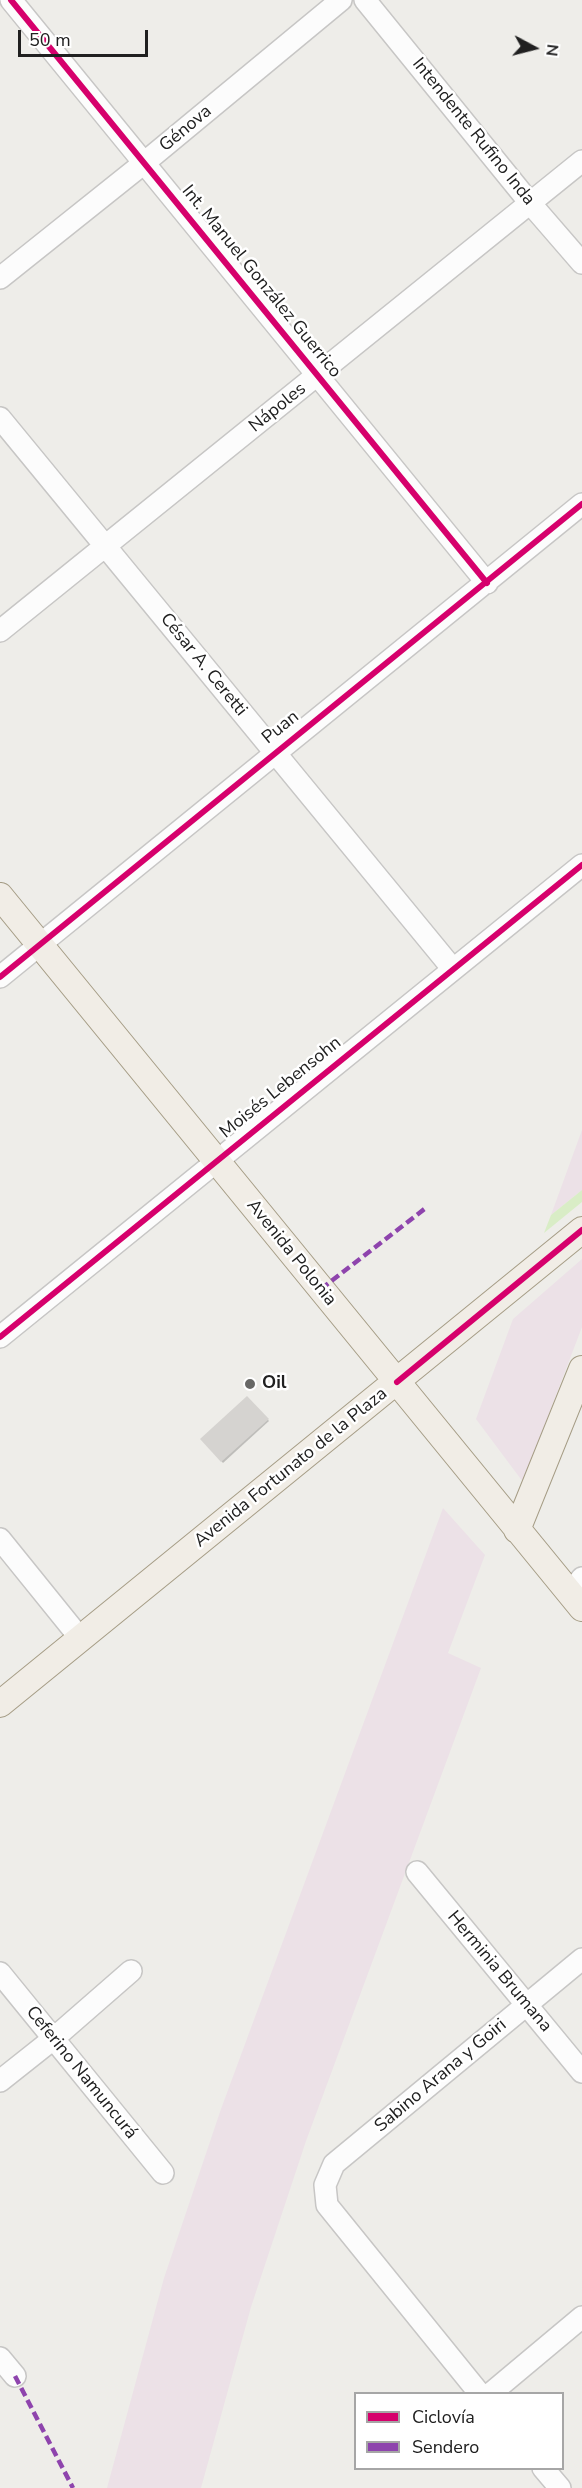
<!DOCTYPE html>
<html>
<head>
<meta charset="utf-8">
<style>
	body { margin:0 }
	#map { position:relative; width:582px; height:2488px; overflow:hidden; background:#eeede9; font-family:"Nunito Sans",sans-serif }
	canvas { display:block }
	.legend { position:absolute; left:354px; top:2392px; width:210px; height:78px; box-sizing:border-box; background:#fff; border:2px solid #a6a6a6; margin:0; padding:8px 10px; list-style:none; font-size:18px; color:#202020 }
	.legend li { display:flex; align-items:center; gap:12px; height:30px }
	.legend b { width:30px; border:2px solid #a6a6a6 }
	.north { position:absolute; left:504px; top:18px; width:60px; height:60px; -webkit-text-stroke:4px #fff; paint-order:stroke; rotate:97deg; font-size:16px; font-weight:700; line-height:24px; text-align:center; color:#202020 }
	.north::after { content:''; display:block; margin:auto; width:21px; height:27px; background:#202020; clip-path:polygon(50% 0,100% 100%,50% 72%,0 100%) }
	.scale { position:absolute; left:18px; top:30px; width:130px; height:27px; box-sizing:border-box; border:3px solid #202020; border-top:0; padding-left:8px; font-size:18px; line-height:21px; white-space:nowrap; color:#202020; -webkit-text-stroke:4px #fff; paint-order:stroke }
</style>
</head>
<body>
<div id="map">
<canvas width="582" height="2488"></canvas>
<ul class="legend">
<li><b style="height:8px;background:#d6006c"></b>Ciclovía</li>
<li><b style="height:8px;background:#8e44ad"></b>Sendero</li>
</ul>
<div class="north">N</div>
<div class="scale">50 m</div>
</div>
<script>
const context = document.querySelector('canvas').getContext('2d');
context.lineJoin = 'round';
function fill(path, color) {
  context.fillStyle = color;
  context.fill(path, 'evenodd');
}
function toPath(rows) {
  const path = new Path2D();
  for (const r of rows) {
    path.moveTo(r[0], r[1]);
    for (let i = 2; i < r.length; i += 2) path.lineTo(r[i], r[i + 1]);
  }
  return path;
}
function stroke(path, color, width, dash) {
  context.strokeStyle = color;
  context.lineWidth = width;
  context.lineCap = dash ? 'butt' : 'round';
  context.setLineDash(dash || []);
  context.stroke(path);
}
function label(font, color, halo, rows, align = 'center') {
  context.font = font + ' "Nunito Sans",sans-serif';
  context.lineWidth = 5;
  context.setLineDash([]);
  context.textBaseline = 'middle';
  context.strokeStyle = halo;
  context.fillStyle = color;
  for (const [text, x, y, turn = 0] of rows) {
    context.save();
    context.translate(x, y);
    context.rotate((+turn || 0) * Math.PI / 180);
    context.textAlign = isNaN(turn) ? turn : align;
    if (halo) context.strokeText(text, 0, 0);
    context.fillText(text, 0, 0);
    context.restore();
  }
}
const industrial = toPath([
	[582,1130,582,1190,551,1215],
	[582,1259,582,1327,523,1482,476,1419,513,1319],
	[443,1508,485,1555,448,1653,481,1668,306,2141,251,2307,201,2488,107,2488,164,2278,221,2109]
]);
const grass = toPath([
	[582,1190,582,1202,544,1233,551,1215]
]);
const shadow = toPath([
	[247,1398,269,1421,223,1463,202,1439]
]);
const building = toPath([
	[247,1396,269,1419,221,1462,200,1439]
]);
const minor = toPath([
	[11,0,487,583],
	[365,0,530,203,582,263],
	[0,278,144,163,341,0],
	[0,418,452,968],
	[0,631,582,161],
	[0,977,582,504],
	[0,1337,582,865],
	[0,1539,80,1638],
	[570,1593,582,1578],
	[417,1872,582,2072],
	[0,1973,163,2173],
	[0,2081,53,2039,131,1971],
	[0,2358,15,2376],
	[480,2394,327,2205,325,2185,334,2164,582,1959],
	[490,2394,582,2317],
	[543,2468,560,2488]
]);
const major = toPath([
	[0,896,582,1608],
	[517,1530,582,1369],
	[0,1704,582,1230]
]);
const quiet = toPath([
	[321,1289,427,1207],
	[15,2376,73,2488]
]);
const cycleway = toPath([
	[11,0,487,583],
	[0,977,582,504],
	[0,1337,582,865],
	[397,1382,582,1230]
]);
const markers = [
	[250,1384,6,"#686866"]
];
const streetNames = [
	["Génova",186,129,-40],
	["Intendente Rufino Inda",473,132,51],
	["Int. Manuel González Guerrico",261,282,51],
	["Nápoles",278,408,-39],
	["César A. Ceretti",203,665,51],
	["Puan",281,728,-39],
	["Moisés Lebensohn",281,1088,-39],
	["Avenida Polonia",291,1253,51],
	["Avenida Fortunato de la Plaza",291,1468,-39],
	["Herminia Brumana",499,1972,50],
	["Ceferino Namuncurá",81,2073,51],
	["Sabino Arana y Goiri",441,2076,-40]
];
const poiNames = [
	["Oil",262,1384]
];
fill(industrial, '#ece1e7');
fill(grass, '#d9edc6');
fill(shadow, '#0003');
fill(building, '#d5d3d0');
stroke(minor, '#c7c6c5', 24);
stroke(major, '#a59c85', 28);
stroke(minor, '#fcfcfc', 21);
stroke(major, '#f1ede6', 26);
stroke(quiet, '#8e44ad', 4.5, [9, 4.5]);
stroke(cycleway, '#d6006c', 6);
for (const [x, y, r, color] of markers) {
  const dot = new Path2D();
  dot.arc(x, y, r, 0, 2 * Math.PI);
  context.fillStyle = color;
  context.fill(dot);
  stroke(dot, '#fff', 2);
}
label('18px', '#202020', '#fff', streetNames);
label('bold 18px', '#202020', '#fff', poiNames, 'left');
</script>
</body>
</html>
